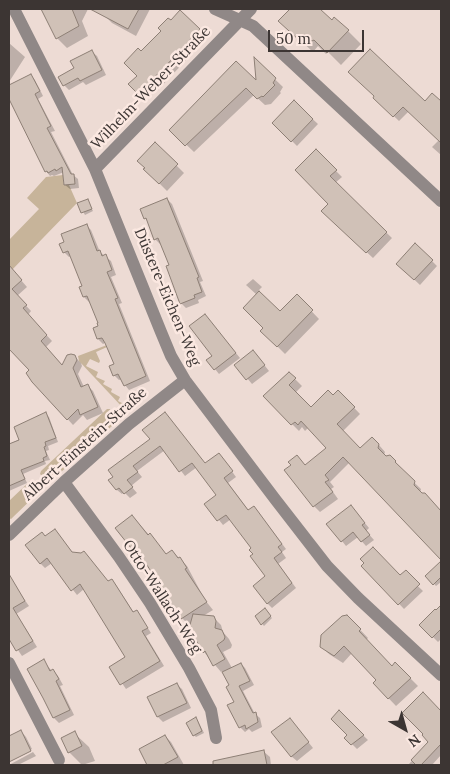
<!DOCTYPE html>
<html>
<head>
<meta charset="utf-8">
<style>
	body { margin:0 }
	#map { position:relative; width:450px; height:774px; overflow:hidden; background:#eddbd4; font-family:Lora,serif }
	canvas { display:block }
	.frame { position:absolute; inset:0; border:10px solid #3c3533; pointer-events:none }
	.north { position:absolute; left:380px; top:704px; width:50px; height:50px; -webkit-text-stroke:4px #fbe8e1; paint-order:stroke; rotate:142deg; font-size:14px; font-weight:700; line-height:20px; text-align:center; color:#3c3533 }
	.north::after { content:''; display:block; margin:auto; width:18px; height:22px; background:#3c3533; clip-path:polygon(50% 0,100% 100%,50% 72%,0 100%) }
	.scale { position:absolute; left:268px; top:30px; width:96px; height:22px; box-sizing:border-box; border:2px solid #3c3533; border-top:0; padding-left:6px; font-size:15px; line-height:18px; white-space:nowrap; color:#3c3533; -webkit-text-stroke:4px #fbe8e1; paint-order:stroke }
</style>
</head>
<body>
<div id="map">
<canvas width="450" height="774"></canvas>
<div class="frame"></div>
<div class="north">N</div>
<div class="scale">50 m</div>
</div>
<script>
const context = document.querySelector('canvas').getContext('2d');
context.lineJoin = 'round';
function fill(path, color) {
  context.fillStyle = color;
  context.fill(path, 'evenodd');
}
function toPath(rows) {
  const path = new Path2D();
  for (const r of rows) {
    path.moveTo(r[0], r[1]);
    for (let i = 2; i < r.length; i += 2) path.lineTo(r[i], r[i + 1]);
  }
  return path;
}
function stroke(path, color, width, dash) {
  context.strokeStyle = color;
  context.lineWidth = width;
  context.lineCap = dash ? 'butt' : 'round';
  context.setLineDash(dash || []);
  context.stroke(path);
}
function label(font, color, halo, rows, align = 'center') {
  context.font = font + ' Lora,serif';
  context.lineWidth = 5;
  context.setLineDash([]);
  context.textBaseline = 'middle';
  context.strokeStyle = halo;
  context.fillStyle = color;
  for (const [text, x, y, turn = 0] of rows) {
    context.save();
    context.translate(x, y);
    context.rotate((+turn || 0) * Math.PI / 180);
    context.textAlign = isNaN(turn) ? turn : align;
    if (halo) context.strokeText(text, 0, 0);
    context.fillText(text, 0, 0);
    context.restore();
  }
}
const green = toPath([
	[63,175,64,185,69,185,77,203,9,273,9,240,39,209,27,198,46,177],
	[107,345,107,347,96,352,100,361,99,363,90,359,86,366,98,372,96,377,105,381,103,384,112,389,111,392,120,397,118,401,128,406,124,409,79,361,78,356],
	[107,409,110,409,116,416,116,421,112,426,50,482,47,481,40,474,41,471],
	[30,481,33,481,39,489,39,492,11,519,9,518,9,501]
]);
const shadow = toPath([
	[41,9,88,9,82,21,88,36,67,48,57,38],
	[107,9,150,9,136,36,112,23,104,15],
	[292,9,320,9,319,10,332,21,348,31,361,44,341,65,328,52,326,54,318,46,313,52,280,21],
	[180,12,207,38,156,92,154,91,145,100,130,84,138,76,141,53],
	[9,43,25,57,9,82],
	[92,52,97,56,106,75,86,85,83,82,69,90,64,85,75,69],
	[256,61,283,87,280,92,281,93,271,104,265,105,254,95,194,152,171,130,236,63,258,83],
	[31,75,35,80,43,96,38,99,55,131,51,132,73,175,78,179,79,188,70,189,65,185,64,172,54,176,52,175,50,176,46,171,9,96,9,86],
	[433,95,441,103,441,155,432,147,439,140,409,111,399,121,374,97,376,96,425,103],
	[294,102,318,124,297,146,274,123],
	[155,144,184,173,167,191,145,169],
	[316,151,342,177,335,183,392,238,373,258,329,217,330,204],
	[167,199,172,204,203,281,200,282,206,296,198,300,199,303,186,308,181,303,170,266,161,243,160,244,155,239,148,222,145,218],
	[87,200,93,211,85,215,79,204],
	[86,225,91,230,100,252,111,261,116,275,111,277,122,303,119,304,150,381,129,390,125,385,122,379,119,380,114,375,116,364,107,342,103,344,98,339,100,323,91,301,89,302,84,297,84,286,71,256,69,257,64,252,66,242],
	[432,261,437,266,420,285,403,269],
	[13,271,27,287,17,296,31,311,28,315,52,341,46,347,63,366,74,356,81,363,82,366,78,374,84,387,87,385,93,391,103,413,87,420,83,415,73,425,33,381,30,370,9,347,9,290,10,288,9,286,9,275],
	[253,279,262,287,258,291,280,313,297,296,319,319,285,354,262,331,265,328,257,295,246,285],
	[205,315,240,358,219,374,215,369],
	[258,357,269,371,252,384,236,365],
	[289,373,302,386,295,393,311,409,333,396,338,391,360,414,343,431,360,450,379,445,385,452,384,455,386,457,390,456,401,468,400,469,421,489,420,493,425,494,441,511,441,559,350,462,330,482,334,487,331,489,338,499,320,512,314,506,293,465,297,457,306,466,328,448,309,427,305,431,302,427,299,431,264,396],
	[45,414,49,417,58,442,48,446,49,450,46,451,50,460,45,461,46,464,23,474,27,483,9,491,9,444,20,439],
	[152,439,206,464,223,459,236,477,228,483,249,511,258,512,286,549,282,552,286,558,278,564,296,588,272,608,268,604,254,586,267,576,254,555,253,548,231,519,223,525,206,504,218,495,197,467,185,476,165,450,137,471,142,477,131,486,137,493,130,498,124,492,122,494,117,490,110,481],
	[355,511,369,528,366,531,374,540,366,546,358,537,346,546,342,541],
	[132,516,167,555,172,551,187,566,205,600,213,610,203,616,214,618,221,625,223,632,229,639,232,645,231,648,223,652,232,668,241,664,245,668,254,685,243,691,255,714,260,718,262,727,252,732,249,729,245,732,240,727,229,706,235,703,231,686,223,671,221,672,204,652,198,641,191,635,191,623,189,625,182,618,144,559,132,547,117,528],
	[59,535,73,553,108,582,111,580,116,585,134,613,137,612,141,617,151,633,146,636,164,666,126,689,111,667,127,657,84,589,77,595,52,563,45,568,40,563,45,537],
	[363,566,400,576,404,573,423,591,404,609],
	[433,570,441,579,441,582,436,586,427,576],
	[12,582,29,606,13,616,9,612,9,585],
	[439,609,441,611,441,639,438,642,421,625],
	[264,610,272,618,264,626,256,616],
	[347,616,368,638,366,640,392,667,395,663,418,686,396,706,374,683,378,680,352,653,343,663,329,654,321,646],
	[21,624,26,629,37,647,22,656,9,637,9,631],
	[43,661,52,671,53,671,58,676,63,685,60,686,74,715,59,723,54,718,45,697],
	[176,684,182,689,191,708,163,722,158,717,149,698],
	[423,694,441,713,441,755,432,765,408,765,430,742],
	[339,712,368,740,357,749,346,738,349,735],
	[290,719,313,748,297,761,291,756],
	[198,721,204,733,196,737,194,735],
	[21,731,26,737,32,749,9,761,9,737],
	[74,733,89,747,95,761,82,765,69,752],
	[165,736,171,742,184,765,149,765,140,750],
	[263,751,270,757,271,765,220,765,220,763],
	[33,752,36,756,18,765,9,765]
]);
const building = toPath([
	[41,9,72,9,79,26,56,39,41,9],
	[90,9,139,9,128,29,90,9],
	[290,9,320,9,332,20,334,17,349,30,327,53,314,40,312,41,304,34,299,40,278,21,290,9],
	[180,10,200,29,161,71,137,93,128,84,137,76,124,63,138,48,141,51,161,31,158,28,168,18,171,20,180,10],
	[370,49,425,101,432,93,441,101,441,143,403,107,393,117,373,98,374,96,348,72,370,49],
	[92,50,102,70,80,81,78,78,63,86,58,77,74,68,70,61,92,50],
	[254,57,276,78,273,83,275,85,263,97,262,96,257,99,246,88,185,146,169,130,236,61,256,80,254,57],
	[31,74,40,91,35,94,51,126,47,128,71,174,74,174,75,184,64,185,62,167,56,171,55,169,48,173,47,171,45,172,9,99,9,85,31,74],
	[294,100,313,119,291,142,272,123,294,100],
	[155,142,178,164,159,184,143,169,145,168,137,161,155,142],
	[316,149,337,170,330,176,387,232,366,253,321,211,328,204,295,170,316,149],
	[167,198,199,277,197,278,202,292,194,295,195,298,180,304,166,266,169,265,158,238,154,240,146,218,144,219,140,209,167,198],
	[88,199,92,209,81,213,77,203,88,199],
	[87,224,97,251,100,250,102,256,106,254,112,270,107,272,118,298,115,299,146,376,124,386,118,374,113,376,109,366,114,364,105,343,102,338,97,339,93,328,98,326,97,323,98,323,87,296,83,297,79,287,82,286,68,251,63,253,59,244,64,242,61,234,87,224],
	[415,243,433,260,414,280,396,264,415,243],
	[9,265,22,280,12,289,27,305,23,308,47,335,41,341,62,365,67,355,71,354,75,355,77,360,73,368,81,387,88,384,98,407,80,415,78,409,67,420,32,382,26,373,29,370,9,349,9,265],
	[259,291,280,311,297,294,313,310,277,347,260,331,263,328,243,308,259,291],
	[205,314,236,353,214,370,206,360,212,356,189,326,205,314],
	[253,350,265,365,246,380,234,365,253,350],
	[289,372,296,378,289,385,311,407,328,390,333,395,338,390,355,407,337,424,360,448,372,437,379,444,378,448,386,456,390,455,396,461,395,462,415,481,414,485,422,493,425,493,441,511,441,560,343,457,325,475,329,480,325,482,333,492,313,507,284,470,291,465,288,462,297,455,305,465,326,448,301,421,298,425,295,422,291,425,263,396,289,372],
	[46,412,56,438,45,442,46,446,44,447,47,456,43,458,44,461,21,470,25,479,9,486,9,444,19,440,14,427,46,412],
	[165,412,205,463,219,453,233,471,224,478,248,510,254,506,282,544,278,547,282,552,274,558,292,583,267,604,253,586,265,576,250,556,253,554,249,550,251,548,226,515,217,521,204,504,216,495,192,463,179,472,160,446,133,466,138,472,127,480,133,487,124,494,119,488,116,490,108,480,113,477,108,470,150,439,142,430,165,412],
	[351,505,365,523,362,525,370,535,361,542,353,532,341,542,326,524,351,505],
	[132,515,148,535,150,533,166,554,172,550,178,558,180,557,187,568,185,569,207,602,181,619,140,554,138,555,132,547,131,548,115,528,132,515],
	[55,529,72,552,81,553,84,551,108,581,112,579,133,612,137,610,148,628,142,631,160,661,120,685,109,667,125,657,80,584,71,591,47,558,40,564,25,545,42,532,45,536,55,529],
	[373,547,400,575,406,570,420,584,398,605,361,566,364,563,360,559,373,547],
	[441,561,441,577,433,585,425,576,441,561],
	[9,574,25,601,13,608,33,641,16,651,9,639,9,574],
	[441,605,441,629,432,638,419,625,435,609,436,610,441,605],
	[265,608,271,616,261,625,255,616,265,608],
	[193,614,214,616,216,621,215,628,222,630,225,637,224,640,217,645,225,659,213,666,205,651,203,653,194,636,190,636,188,632,193,614],
	[347,615,361,629,359,631,392,666,395,662,411,678,388,699,373,683,376,680,344,646,334,656,320,647,321,635,342,616,347,615],
	[44,659,50,671,53,669,59,679,56,681,70,710,53,718,43,698,27,669,44,659],
	[241,663,250,681,239,686,253,713,256,712,258,722,246,729,245,725,239,728,227,705,234,702,226,687,229,685,222,672,241,663],
	[177,683,187,703,157,717,147,697,177,683],
	[423,692,441,711,441,744,421,765,416,765,411,760,428,742,422,735,423,734,402,713,423,692],
	[339,710,364,735,351,745,344,738,347,735,331,719,339,710],
	[196,717,202,731,193,736,186,723,196,717],
	[290,718,309,742,291,757,271,732,290,718],
	[21,730,31,751,9,762,9,736,21,730],
	[75,731,82,746,68,753,61,738,75,731],
	[165,735,178,757,163,765,147,765,139,749,165,735],
	[264,750,267,765,213,765,213,761,264,750]
]);
const minor = toPath([
	[14,9,95,169,161,332,171,356,185,380,275,499,327,566,358,598,441,675],
	[215,9,253,26,441,201],
	[95,169,251,9],
	[64,482,119,557,150,603,189,668,211,710,216,738],
	[9,535,64,482,129,424,185,380],
	[9,663,59,760]
]);
const streetNames = [
	["Wilhelm-Weber-Straße",151,88,-46],
	["Düstere-Eichen-Weg",167,297,67],
	["Albert-Einstein-Straße",85,444,-42],
	["Otto-Wallach-Weg",162,597,57]
];
fill(green, '#c7b49a');
fill(shadow, '#0003');
fill(building, '#d0c1b7');
stroke(building, '#8d7f75', 1);
stroke(minor, '#908887', 12);
label('15px', '#3c3533', '#fbe8e1', streetNames);
</script>
</body>
</html>
